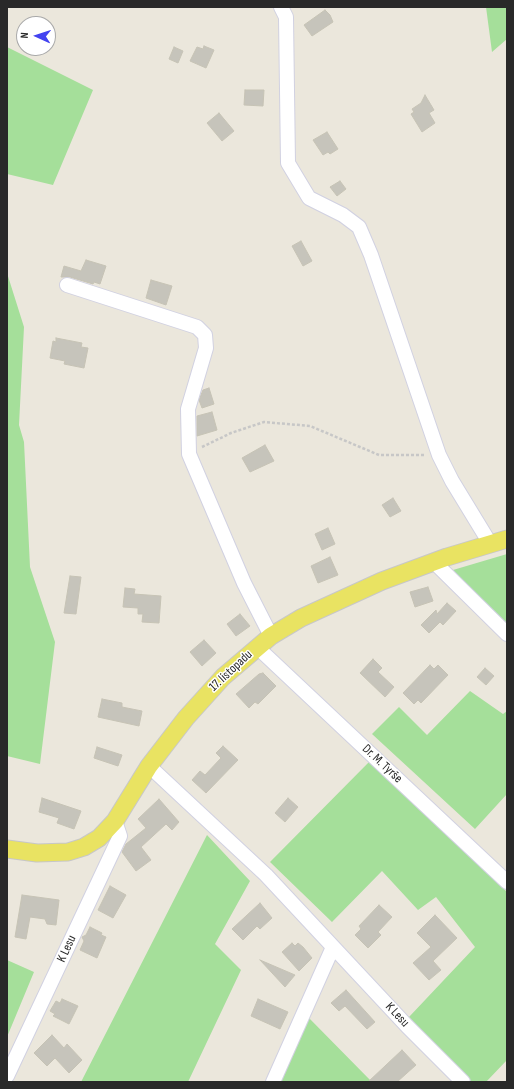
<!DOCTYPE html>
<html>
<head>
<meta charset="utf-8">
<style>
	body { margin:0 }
	#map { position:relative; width:514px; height:1089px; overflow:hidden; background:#ebe7dc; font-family:"Sofia Sans Condensed",sans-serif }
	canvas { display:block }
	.frame { position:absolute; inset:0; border:8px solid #292929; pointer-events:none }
	.north { position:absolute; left:16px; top:16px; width:40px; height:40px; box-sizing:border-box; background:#fff; border:1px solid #a9a9a9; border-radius:50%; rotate:273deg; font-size:11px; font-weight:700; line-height:16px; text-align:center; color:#292929 }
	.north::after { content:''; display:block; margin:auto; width:14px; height:18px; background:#4343f0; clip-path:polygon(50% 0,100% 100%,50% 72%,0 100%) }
</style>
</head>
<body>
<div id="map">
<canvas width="514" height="1089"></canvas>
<div class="frame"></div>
<div class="north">N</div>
</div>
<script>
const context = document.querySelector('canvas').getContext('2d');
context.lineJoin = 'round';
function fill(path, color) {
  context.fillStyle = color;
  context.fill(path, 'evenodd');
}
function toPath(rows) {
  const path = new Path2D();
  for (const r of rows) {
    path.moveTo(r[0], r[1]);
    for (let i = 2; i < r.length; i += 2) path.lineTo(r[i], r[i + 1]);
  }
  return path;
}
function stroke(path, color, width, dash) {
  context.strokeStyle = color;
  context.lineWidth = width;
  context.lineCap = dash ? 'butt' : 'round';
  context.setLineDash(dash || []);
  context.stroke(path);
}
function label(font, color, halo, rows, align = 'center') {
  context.font = font + ' "Sofia Sans Condensed",sans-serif';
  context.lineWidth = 3;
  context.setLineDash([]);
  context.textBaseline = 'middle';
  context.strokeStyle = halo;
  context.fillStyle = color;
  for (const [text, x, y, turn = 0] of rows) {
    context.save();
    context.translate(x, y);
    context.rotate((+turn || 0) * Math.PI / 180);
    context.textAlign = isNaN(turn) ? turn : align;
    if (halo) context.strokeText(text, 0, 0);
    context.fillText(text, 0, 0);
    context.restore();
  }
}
const green = toPath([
	[486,7,507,7,507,39,492,52],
	[7,47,93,90,53,185,7,174],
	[7,273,24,327,19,425,24,442,30,567,55,642,40,764,7,756],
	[507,554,507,630,453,570],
	[470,691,503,714,507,711,507,794,475,829,372,734,399,707,427,735],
	[369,762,507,892,507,1060,486,1082,467,1082,409,1017,475,947,436,897,418,910,382,871,332,922,270,862],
	[207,835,250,881,215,944,241,970,188,1082,81,1082],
	[7,960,34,972,7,1037],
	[308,1017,372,1082,281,1082]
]);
const building = toPath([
	[325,10,330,15,333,22,312,36,304,25,325,10],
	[204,46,214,50,206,68,190,61,197,47,203,49,204,46],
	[174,47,183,51,178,63,169,59,174,47],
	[245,90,264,90,263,106,244,105,245,90],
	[425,95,434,110,429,113,435,123,422,132,411,114,414,112,412,109,421,103,425,95],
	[219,113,234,131,222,141,207,123,219,113],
	[327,132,338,149,330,154,328,152,323,155,313,140,327,132],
	[340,181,346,189,337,196,330,187,340,181],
	[301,241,312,261,303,266,292,246,301,241],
	[86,260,106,266,100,284,94,282,93,284,70,277,61,277,64,266,81,271,86,260],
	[151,280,172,286,166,305,146,298,151,280],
	[56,338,82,343,81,347,88,348,84,368,64,364,65,361,50,358,53,341,56,342,56,338],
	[209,388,214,404,202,408,199,400,203,390,209,388],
	[212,412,217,430,197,436,197,416,212,412],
	[265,445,274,461,250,472,242,458,265,445],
	[393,498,401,511,390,517,382,505,393,498],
	[328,528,335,544,322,550,315,534,328,528],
	[330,557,338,575,318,583,311,566,330,557],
	[70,576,81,577,76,614,64,613,70,576],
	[428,587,433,601,415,607,410,592,428,587],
	[125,588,135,589,134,594,161,596,159,623,142,622,143,614,138,614,138,608,123,607,125,588],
	[447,603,456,611,443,625,440,622,429,633,421,625,436,610,437,614,447,603],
	[240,614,250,626,236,636,227,624,240,614],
	[204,640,216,653,202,666,190,652,204,640],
	[373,659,382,668,378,672,394,687,385,697,360,673,373,659],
	[430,665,434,669,438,665,448,675,421,703,418,700,414,704,403,693,430,665],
	[485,668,494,676,486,685,477,677,485,668],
	[263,673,276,686,258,704,255,702,249,708,236,694,259,674,263,673],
	[102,699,122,703,122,707,142,711,139,726,98,717,102,699],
	[223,746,238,760,206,793,192,780,200,771,205,775,221,758,216,753,223,746],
	[97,747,122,755,118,766,94,758,97,747],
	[42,798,81,811,74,829,57,823,59,818,39,812,42,798],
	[288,798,298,807,285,822,275,813,288,798],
	[159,799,179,822,172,830,166,824,141,847,151,860,136,871,122,852,126,844,146,828,138,819,159,799],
	[110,886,126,895,113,918,98,910,110,886],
	[22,895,59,900,56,925,47,924,45,919,30,917,26,939,15,937,22,895],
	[260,903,272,918,260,929,257,926,243,940,232,929,260,903],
	[379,905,392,917,378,932,381,935,368,948,355,935,361,929,359,926,379,905],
	[435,915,457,938,433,961,441,970,429,980,413,963,431,947,417,933,435,915],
	[90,927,102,933,101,935,106,937,97,958,80,950,84,941,82,937,86,935,90,927],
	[292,943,295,946,298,943,303,947,312,958,299,971,282,952,292,943],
	[260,960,295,975,285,987,260,960],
	[346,990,375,1022,367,1029,345,1006,339,1011,331,1003,346,990],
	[62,999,78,1006,69,1024,53,1016,55,1014,50,1011,56,1001,60,1003,62,999],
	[258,999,288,1012,280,1029,251,1016,258,999],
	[52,1035,64,1048,67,1044,82,1060,69,1073,55,1058,47,1066,34,1053,52,1035],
	[402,1050,416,1065,397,1082,368,1082,402,1050]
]);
const path = toPath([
	[202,447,231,433,264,422,310,426,379,455,426,455]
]);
const minor = toPath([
	[281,7,286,17,288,163,309,198,343,215,359,227,371,255,439,455,452,481,491,545],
	[67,285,197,327,205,335,206,348,188,409,189,454,244,583,271,636],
	[434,562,507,634],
	[257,647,507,882],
	[149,766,266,875,407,1026,463,1082],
	[7,1076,120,836,115,821],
	[273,1082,333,947]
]);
const major = toPath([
	[7,849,37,853,68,852,84,847,99,838,115,821,149,766,186,718,223,677,271,636,301,618,382,581,447,557,507,539]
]);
const streetNames = [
	["17. listopadu",231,671,-43],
	["Dr. M. Tyrše",382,764,43],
	["K Lesu",67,949,-65],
	["K Lesu",397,1015,47]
];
fill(green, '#a5df9a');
fill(building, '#c6c4bb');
stroke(building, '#c6c3b5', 1);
stroke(minor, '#d1d1e1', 16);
stroke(major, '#c7c7c7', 19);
stroke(path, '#c7c7c7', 2.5, [3, 2]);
stroke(minor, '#fff', 14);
stroke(major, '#e9e362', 17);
label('13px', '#292929', '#fff', streetNames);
</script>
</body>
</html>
